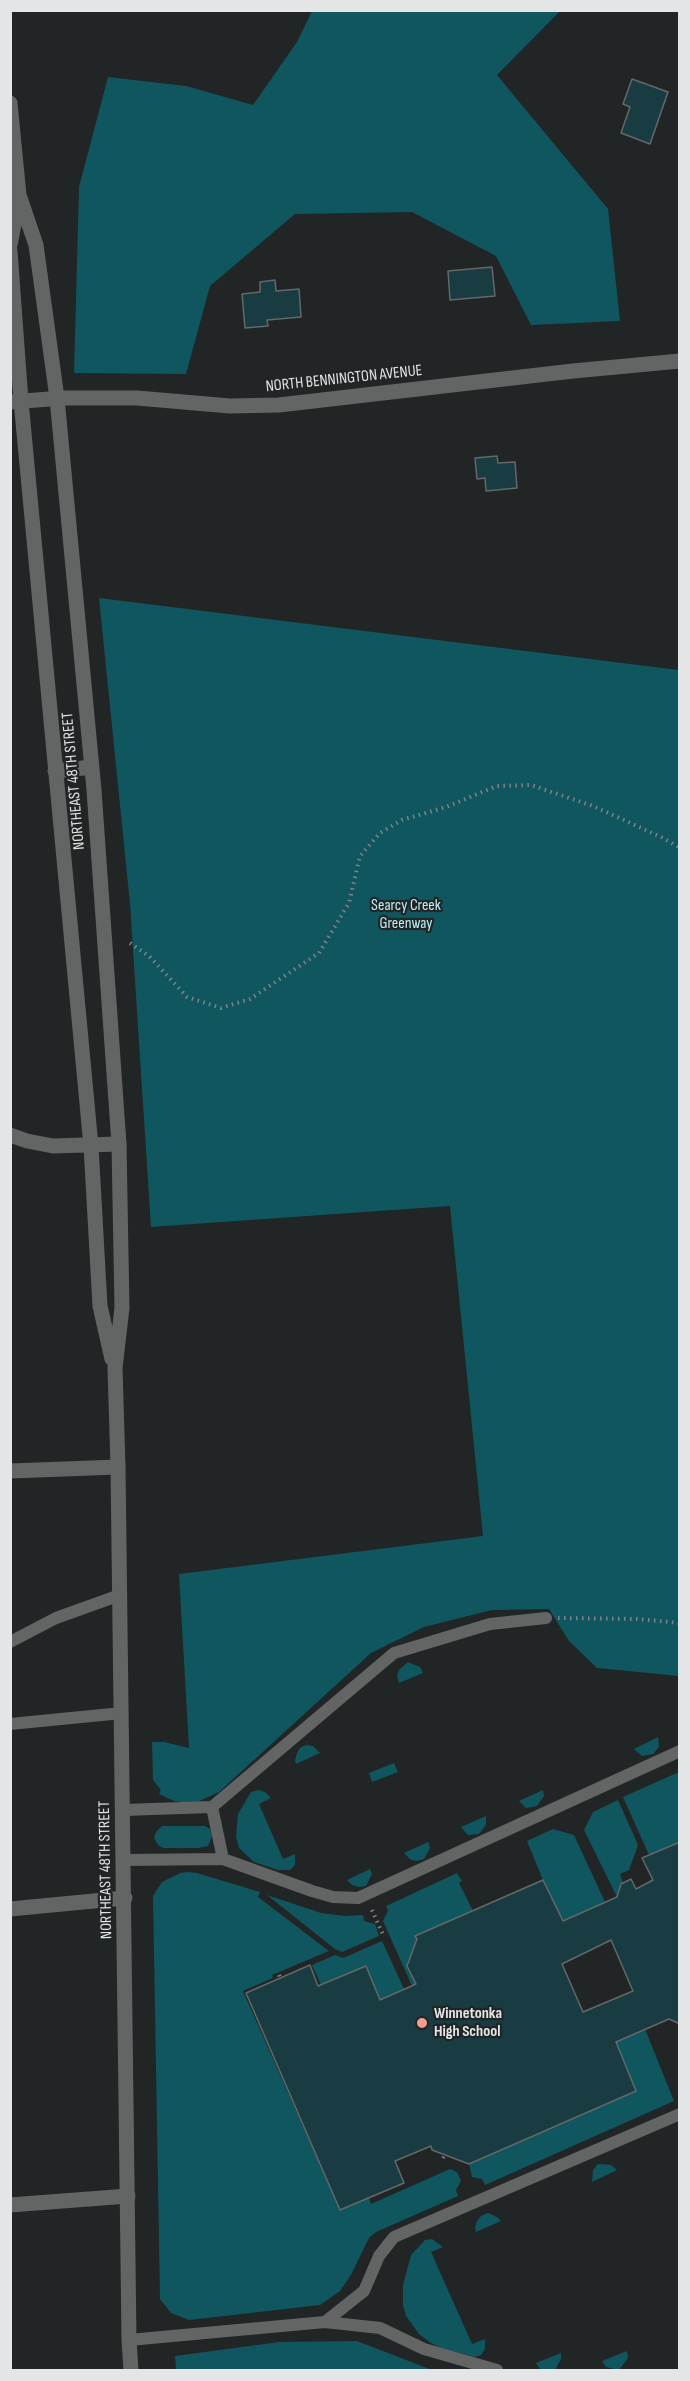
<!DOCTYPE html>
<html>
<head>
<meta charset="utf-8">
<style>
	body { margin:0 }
	#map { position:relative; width:690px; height:2381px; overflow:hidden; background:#212525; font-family:"Sofia Sans Condensed",sans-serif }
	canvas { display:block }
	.frame { position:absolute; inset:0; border:12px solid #e3e5e6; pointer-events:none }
</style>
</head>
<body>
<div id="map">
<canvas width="690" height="2381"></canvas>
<div class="frame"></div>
</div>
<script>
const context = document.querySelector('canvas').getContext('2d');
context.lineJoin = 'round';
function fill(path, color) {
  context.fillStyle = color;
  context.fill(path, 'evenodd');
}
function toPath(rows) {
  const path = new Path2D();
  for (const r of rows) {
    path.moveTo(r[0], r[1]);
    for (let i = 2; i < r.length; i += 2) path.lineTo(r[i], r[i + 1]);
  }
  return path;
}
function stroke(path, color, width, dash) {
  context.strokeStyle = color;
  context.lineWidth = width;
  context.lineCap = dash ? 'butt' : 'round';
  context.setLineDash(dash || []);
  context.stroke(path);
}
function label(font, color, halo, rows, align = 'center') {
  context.font = font + ' "Sofia Sans Condensed",sans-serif';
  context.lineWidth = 4.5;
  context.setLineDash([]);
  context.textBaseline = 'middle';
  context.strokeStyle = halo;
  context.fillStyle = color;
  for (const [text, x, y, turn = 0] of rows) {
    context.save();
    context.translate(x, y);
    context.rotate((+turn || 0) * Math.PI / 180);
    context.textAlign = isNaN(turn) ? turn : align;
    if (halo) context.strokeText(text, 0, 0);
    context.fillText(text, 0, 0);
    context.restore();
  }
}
const green = toPath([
	[312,11,560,11,497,75,608,209,620,321,531,325,496,256,412,212,295,214,210,286,186,374,74,373,79,187,108,77,186,86,253,105,297,42],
	[99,598,679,670,679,1676,597,1668,569,1641,549,1609,492,1610,424,1627,371,1653,219,1792,193,1804,174,1801,159,1794,161,1790,153,1780,152,1742,164,1742,189,1748,179,1574,483,1536,450,1206,151,1227,130,904],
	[408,1662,420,1667,423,1673,399,1683,397,1676,399,1670],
	[658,1737,659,1747,653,1754,642,1756,634,1749],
	[306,1745,313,1746,320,1753,296,1764,295,1760,297,1753,300,1748],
	[394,1763,398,1772,372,1782,369,1773],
	[679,1772,679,1842,649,1855,623,1797],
	[259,1790,265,1792,271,1798,259,1804,283,1859,295,1854,295,1865,290,1870,278,1870,254,1862,239,1848,236,1837,238,1814,251,1792],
	[543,1790,544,1796,537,1806,526,1808,519,1801],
	[618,1800,638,1845,629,1870,620,1874,623,1883,621,1884,617,1897,584,1830,593,1812],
	[486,1816,486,1825,479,1834,468,1835,461,1827],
	[162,1826,205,1826,210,1829,212,1836,208,1846,198,1848,163,1848,158,1845,154,1838,156,1832],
	[553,1829,574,1835,605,1902,563,1921,543,1880,527,1841],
	[428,1842,430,1848,424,1859,417,1861,411,1860,404,1853],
	[370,1869,372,1874,366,1886,359,1887,352,1885,347,1880],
	[187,1872,197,1873,260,1892,258,1897,329,1951,272,1975,273,1978,243,1991,340,2210,369,2198,371,2204,450,2169,457,2172,461,2181,456,2190,458,2196,376,2232,369,2238,351,2275,340,2291,320,2305,189,2320,171,2313,160,2299,153,1896,162,1882,180,1873],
	[457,1873,462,1881,459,1883,473,1911,416,1936,417,1939,407,1966,416,1984,412,1986,383,1921,388,1911,386,1906],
	[267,1895,321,1913,345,1916,363,1915,364,1921,375,1924,379,1936,342,1952,335,1949],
	[382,1941,404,1989,380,2000,366,1966,321,1985,312,1965,335,1955,343,1958],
	[645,2029,674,2101,485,2185,482,2179,472,2177,469,2164,635,2091,616,2042],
	[598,2164,611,2165,617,2170,592,2182,593,2170],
	[488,2213,497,2217,501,2221,476,2232,475,2227,477,2221,481,2216],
	[432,2239,443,2247,431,2252,472,2344,485,2339,485,2349,481,2355,475,2357,441,2348,431,2343,419,2334,406,2316,403,2305,403,2285,411,2255,425,2240],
	[357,2341,432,2370,176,2370,175,2356,279,2342],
	[627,2351,628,2358,619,2370,606,2367,602,2361],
	[561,2353,561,2359,555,2370,540,2369,536,2363]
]);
const building = toPath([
	[632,79,668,92,650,144,621,133,630,107,623,104,632,79],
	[492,267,495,296,450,300,448,271,492,267],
	[275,280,276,291,299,289,301,317,267,320,268,326,245,328,242,294,260,292,260,282,275,280],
	[497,456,498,463,515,462,517,488,486,491,485,478,477,479,475,458,497,456],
	[680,1842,680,2024,669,2019,616,2042,636,2091,469,2164,432,2150,431,2146,395,2161,404,2183,340,2210,246,1993,310,1965,318,1986,366,1966,380,2000,416,1984,407,1966,417,1939,415,1936,543,1880,563,1921,617,1897,621,1884,631,1879,636,1889,653,1880,642,1858,680,1842],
	[611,1940,633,1991,583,2012,562,1964,611,1940]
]);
const path = toPath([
	[130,943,149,956,187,997,221,1008,250,999,319,953,349,903,360,856,380,833,402,820,446,807,497,786,531,785,593,806,661,837,680,848],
	[558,1618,637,1619,680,1623],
	[372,1910,384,1937],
	[279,1975,280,1978],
	[443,2158,445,2155]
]);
const service = toPath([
	[10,1642,56,1618,120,1595],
	[10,1724,122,1713],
	[212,1807,223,1859],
	[123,1810,212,1807,394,1653,490,1624,546,1618],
	[125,1860,223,1859,312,1891,333,1897,358,1898,680,1751],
	[325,2322,364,2291,379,2256,394,2237,680,2114],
	[129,2340,325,2322,380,2328,424,2349,497,2370]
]);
const minor = toPath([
	[10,402,63,398,137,398,230,406,279,405,573,371,680,361],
	[10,1135,27,1141,53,1146,119,1144],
	[10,1471,118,1467],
	[10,1909,125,1898],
	[10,2205,128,2196]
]);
const tertiary = toPath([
	[10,103,19,195,36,245,57,398,94,790,119,1144,122,1308,115,1368,118,1467,129,2340,131,2370],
	[10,245,19,198],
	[10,251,21,401,91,1146,100,1306,112,1359],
	[55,771,92,767]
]);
const markers = [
	[422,2023,6,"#f59c91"]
];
const streetNames = [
	["NORTH BENNINGTON AVENUE",344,379,-6],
	["NORTHEAST 48TH STREET",74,781,-95],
	["NORTHEAST 48TH STREET",106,1870,-91]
];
const parkNames = [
	["Searcy Creek",406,906],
	["Greenway",406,924]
];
const poiNames = [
	["Winnetonka",434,2014],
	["High School",434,2032]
];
fill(green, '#0f565f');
fill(building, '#183c41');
stroke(building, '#646869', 1.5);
stroke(path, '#808384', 4, [1.5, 4.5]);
stroke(service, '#636565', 12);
stroke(minor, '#636565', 15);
stroke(tertiary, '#636565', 15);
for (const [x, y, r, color] of markers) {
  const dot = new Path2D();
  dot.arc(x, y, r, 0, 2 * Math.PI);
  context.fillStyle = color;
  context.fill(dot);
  stroke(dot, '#212525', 2);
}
label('16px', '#e3e5e6', '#212525', streetNames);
label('16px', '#bbeff7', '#212525', parkNames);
label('bold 16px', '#e3e5e6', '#212525', poiNames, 'left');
</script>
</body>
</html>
